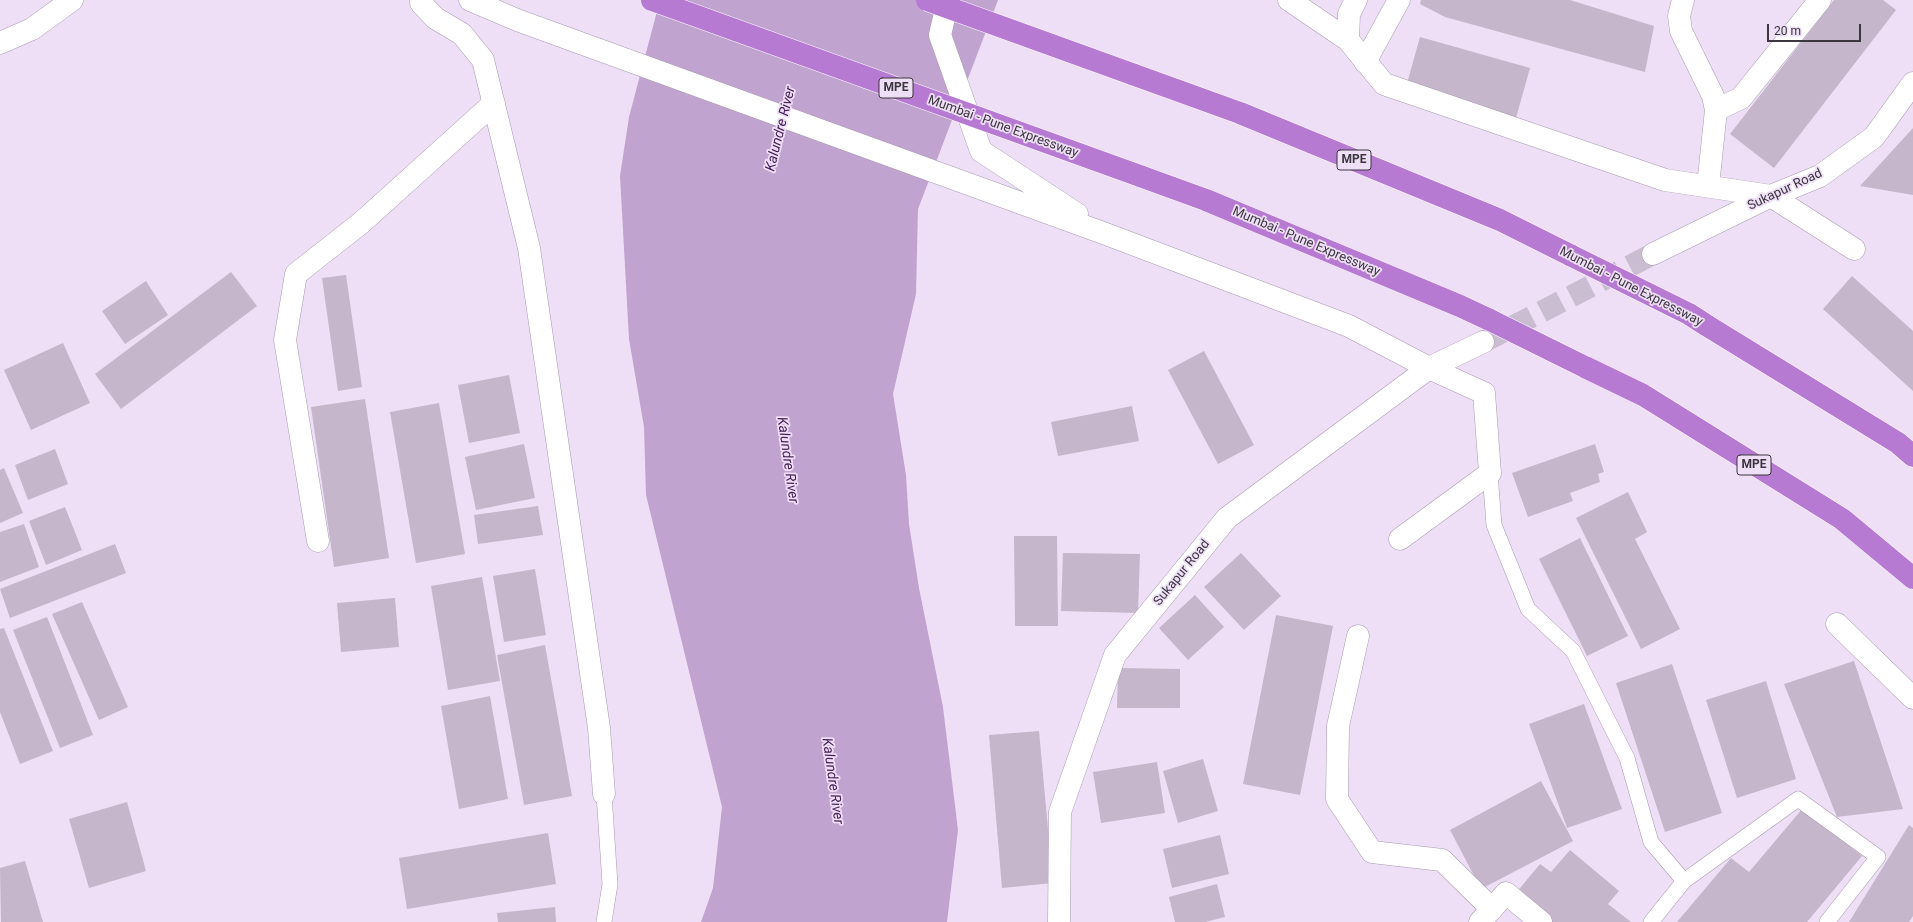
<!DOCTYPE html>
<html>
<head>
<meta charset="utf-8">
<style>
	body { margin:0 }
	#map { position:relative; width:1913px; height:922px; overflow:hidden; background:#eedff6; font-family:Roboto,sans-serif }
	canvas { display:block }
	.scale { position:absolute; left:1767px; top:24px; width:94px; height:18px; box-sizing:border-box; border:2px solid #3c363f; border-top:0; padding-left:5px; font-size:12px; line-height:14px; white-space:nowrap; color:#3c363f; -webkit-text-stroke:3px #eedff6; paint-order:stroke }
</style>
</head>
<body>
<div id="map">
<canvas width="1913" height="922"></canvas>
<div class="scale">20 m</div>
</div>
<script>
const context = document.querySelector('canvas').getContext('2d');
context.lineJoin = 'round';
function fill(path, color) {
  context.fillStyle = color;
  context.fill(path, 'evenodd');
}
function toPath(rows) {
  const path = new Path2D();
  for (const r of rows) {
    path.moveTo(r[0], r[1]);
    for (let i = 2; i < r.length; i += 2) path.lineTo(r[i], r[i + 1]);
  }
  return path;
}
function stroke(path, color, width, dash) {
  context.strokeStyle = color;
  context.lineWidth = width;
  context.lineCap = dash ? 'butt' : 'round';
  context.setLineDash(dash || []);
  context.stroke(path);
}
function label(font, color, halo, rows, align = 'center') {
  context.font = font + ' Roboto,sans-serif';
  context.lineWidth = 3.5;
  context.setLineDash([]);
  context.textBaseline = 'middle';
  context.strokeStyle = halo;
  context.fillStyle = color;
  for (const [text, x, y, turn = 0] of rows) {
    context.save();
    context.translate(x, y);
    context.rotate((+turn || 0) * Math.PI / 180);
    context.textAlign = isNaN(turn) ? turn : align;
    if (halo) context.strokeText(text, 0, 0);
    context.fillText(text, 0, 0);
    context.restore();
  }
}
const water = toPath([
	[660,0,998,0,918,209,916,294,893,394,906,475,909,524,919,588,943,707,958,830,947,922,701,922,713,888,722,807,646,495,644,427,629,339,620,176,629,117]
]);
const building = toPath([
	[1421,0,1570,0,1654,26,1645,72,1445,17,1420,4],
	[1834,0,1883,0,1896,10,1774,168,1730,134],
	[1420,37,1530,68,1516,118,1406,87],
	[1913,128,1913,195,1860,186],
	[231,272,257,306,121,409,95,374],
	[346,275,362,387,338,391,322,278],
	[1852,276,1913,331,1913,391,1823,309],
	[146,281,168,315,125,344,102,311],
	[63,343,90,403,31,430,4,370],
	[1204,351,1254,445,1218,464,1168,370],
	[509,375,520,433,469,443,458,385],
	[365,399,389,558,334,567,311,407],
	[439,403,465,554,416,563,390,412],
	[1132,406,1139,441,1058,456,1051,422],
	[524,444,535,498,476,510,465,457],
	[1595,444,1604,472,1598,474,1600,482,1570,493,1573,501,1528,517,1512,473],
	[55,449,68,484,28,500,15,465],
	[4,468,23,513,0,523,0,470],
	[1628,492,1647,532,1635,539,1680,629,1641,649,1576,518],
	[538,506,543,535,478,544,474,515],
	[65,507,82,550,46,565,29,521],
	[24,524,39,567,0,582,0,532],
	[1014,536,1057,536,1058,626,1015,626],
	[1580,538,1628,636,1587,656,1539,559],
	[115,544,126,573,10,618,0,589],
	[1063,553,1140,554,1138,613,1061,611],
	[1241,553,1281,596,1244,630,1204,587],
	[535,569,546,635,504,642,493,576],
	[482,577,500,681,448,690,431,586],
	[1195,595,1224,627,1188,660,1159,628],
	[395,598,399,647,341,652,337,603],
	[82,602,128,707,99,720,52,614],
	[1276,615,1333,626,1300,795,1243,784],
	[47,617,93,735,60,748,13,630],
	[4,628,53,751,20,764,0,712,0,629],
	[545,645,572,796,524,805,497,655],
	[1854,661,1903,809,1837,817,1784,684],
	[1672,664,1722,813,1665,832,1616,683],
	[1118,668,1180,669,1180,708,1117,708],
	[1766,681,1796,779,1737,798,1706,700],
	[490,696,508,799,459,809,441,706],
	[1584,704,1622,809,1567,828,1529,724],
	[1039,731,1053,883,1002,888,989,735],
	[1203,759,1218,811,1178,823,1163,771],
	[1157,762,1165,813,1101,823,1093,772],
	[1541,781,1573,841,1481,889,1450,830],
	[127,802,146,871,89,888,69,819],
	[1803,808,1862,856,1807,922,1677,922,1731,858,1749,872],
	[1909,825,1913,828,1913,916,1909,922,1849,922],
	[548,833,556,884,407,909,399,858],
	[1220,835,1229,874,1172,888,1163,849],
	[1570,850,1619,891,1608,904,1631,922,1551,922,1516,893,1540,864,1551,872],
	[25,861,43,922,1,922,0,868],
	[1217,884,1225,917,1205,922,1175,922,1169,897],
	[555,907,556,922,498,922,497,913]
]);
const streetTunnel = toPath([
	[1483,342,1653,254]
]);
const lane = toPath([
	[1490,473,1494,525,1528,609,1573,651,1627,758,1651,842,1684,881],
	[604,922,610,884,604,794],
	[1651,922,1684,881,1798,799,1878,857,1827,922]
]);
const street = toPath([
	[421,0,421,3,435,18,462,34,483,60,529,248,599,728,604,794],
	[470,0,517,20,1106,234,1349,326,1429,368,1484,393,1490,473,1400,539],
	[948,0,940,35,981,151,1077,214],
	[1289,0,1348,40],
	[1356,0,1349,14,1348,40,1384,84,1665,180,1771,196,1854,249],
	[1683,0,1679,16,1681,31,1713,96,1716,110,1708,186],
	[0,43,32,29,72,0],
	[1365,62,1399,0],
	[1716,110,1741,98,1820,0],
	[1653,254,1771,196,1820,176,1874,137,1913,83],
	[318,541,285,340,296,274,361,223,494,103],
	[1837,624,1913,698],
	[1358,636,1338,726,1337,799,1372,852,1442,860,1492,909],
	[1059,922,1060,812,1115,655,1227,518,1429,368,1483,342],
	[1480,922,1506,893,1541,922]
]);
const highway = toPath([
	[1132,74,1240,113,1500,220,1572,256],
	[1140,176,1206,200,1460,306,1490,320],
	[1706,325,1898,443,1913,456],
	[1585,367,1643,395,1842,519,1913,578]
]);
const highwayBridge = toPath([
	[652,0,1140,176],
	[927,0,1132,74],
	[1572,256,1689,314,1706,325],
	[1490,320,1585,367]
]);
const shields = [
	[896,88,34],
	[1354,160,34],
	[1754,465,34]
];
const shieldNames = [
	["MPE",896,88],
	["MPE",1354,160],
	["MPE",1754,465]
];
const streetNames = [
	["Mumbai - Pune Expressway",1003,127,20],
	["Sukapur Road",1785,190,-25],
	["Mumbai - Pune Expressway",1306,242,23],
	["Mumbai - Pune Expressway",1631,287,27],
	["Sukapur Road",1182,573,-51]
];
const waterNames = [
	["Kalundre River",781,129,-76],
	["Kalundre River",787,460,82],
	["Kalundre River",832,781,82]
];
fill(water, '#c1a3d0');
fill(building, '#c5b6cc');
stroke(streetTunnel, '#cabdd1', 22, [22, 11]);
stroke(lane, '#a89ab0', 16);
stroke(street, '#a89ab0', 23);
stroke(highway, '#fff', 23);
stroke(lane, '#fff', 15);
stroke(street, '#fff', 22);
stroke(highway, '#b77ad2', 22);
stroke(highwayBridge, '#fff', 23, []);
stroke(highwayBridge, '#b77ad2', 22);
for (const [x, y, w] of shields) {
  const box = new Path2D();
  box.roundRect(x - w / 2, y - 10, w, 20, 3);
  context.fillStyle = '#eedff6';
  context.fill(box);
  stroke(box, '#3c363f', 1);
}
label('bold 12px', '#3c363f', null, shieldNames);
label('13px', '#3c363f', '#eedff6', streetNames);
label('italic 14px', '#462056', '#eedff6', waterNames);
</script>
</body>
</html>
